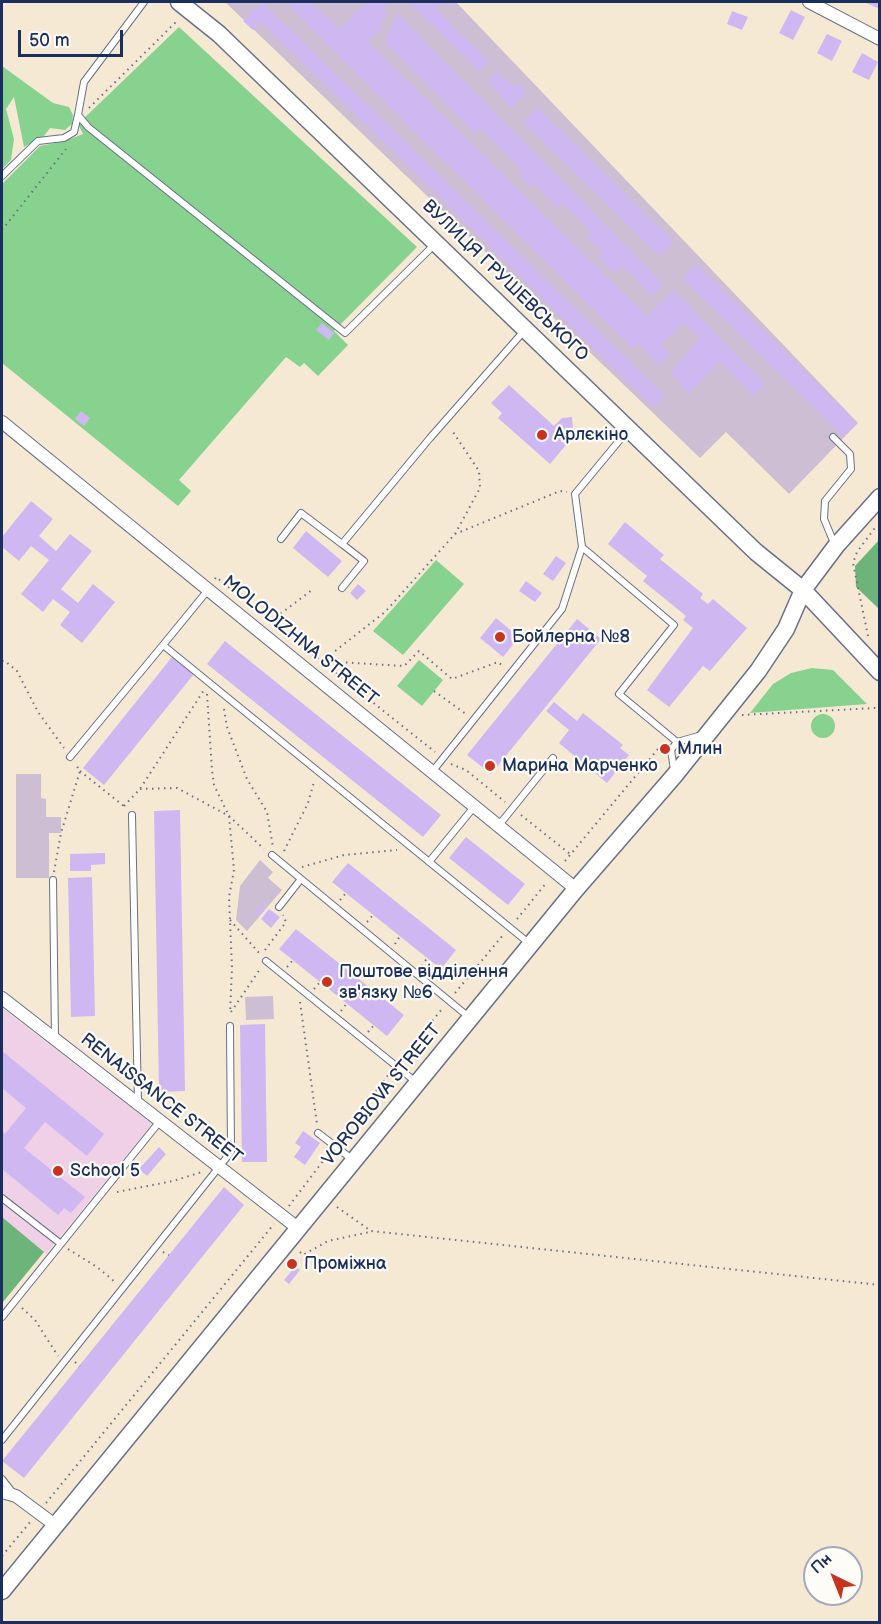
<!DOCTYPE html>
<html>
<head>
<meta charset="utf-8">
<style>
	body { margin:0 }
	#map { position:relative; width:881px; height:1624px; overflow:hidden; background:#f6e9d4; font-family:"Balsamiq Sans",sans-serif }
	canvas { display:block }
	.frame { position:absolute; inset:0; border:3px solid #1b2f5e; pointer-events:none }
	.north { position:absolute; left:803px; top:1546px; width:60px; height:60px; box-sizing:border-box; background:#fdfcf7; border:2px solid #a3aaba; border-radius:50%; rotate:317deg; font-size:16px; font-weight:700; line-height:24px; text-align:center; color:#1b2f5e }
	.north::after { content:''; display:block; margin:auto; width:21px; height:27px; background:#c8321e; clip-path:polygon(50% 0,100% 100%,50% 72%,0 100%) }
	.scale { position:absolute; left:18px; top:30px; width:105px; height:27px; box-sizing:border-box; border:3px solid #1b2f5e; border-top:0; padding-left:8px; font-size:18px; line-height:21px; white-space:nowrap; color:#1b2f5e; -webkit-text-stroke:4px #fdfcf7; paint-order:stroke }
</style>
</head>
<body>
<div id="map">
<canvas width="881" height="1624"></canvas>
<div class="frame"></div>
<div class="north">Пн</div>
<div class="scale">50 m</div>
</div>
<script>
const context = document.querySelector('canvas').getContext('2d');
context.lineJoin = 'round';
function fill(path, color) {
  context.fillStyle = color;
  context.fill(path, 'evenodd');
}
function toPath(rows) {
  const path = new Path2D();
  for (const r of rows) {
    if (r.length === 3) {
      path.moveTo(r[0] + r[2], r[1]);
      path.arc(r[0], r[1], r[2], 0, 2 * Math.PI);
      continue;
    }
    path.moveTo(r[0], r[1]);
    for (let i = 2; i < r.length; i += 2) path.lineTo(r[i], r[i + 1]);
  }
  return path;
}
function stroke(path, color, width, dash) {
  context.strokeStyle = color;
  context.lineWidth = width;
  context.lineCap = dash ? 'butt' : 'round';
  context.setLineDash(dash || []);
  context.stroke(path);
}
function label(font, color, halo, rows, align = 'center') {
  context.font = font + ' "Balsamiq Sans",sans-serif';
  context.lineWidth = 4.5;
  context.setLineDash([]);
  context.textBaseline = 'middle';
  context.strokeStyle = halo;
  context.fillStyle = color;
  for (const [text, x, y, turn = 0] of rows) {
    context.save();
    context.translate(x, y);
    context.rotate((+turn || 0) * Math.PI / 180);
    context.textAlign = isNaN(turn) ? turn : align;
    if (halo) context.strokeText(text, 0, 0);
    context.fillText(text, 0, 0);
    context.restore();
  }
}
const built = toPath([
	[2,1008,152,1124,46,1254,2,1217]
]);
const industrial = toPath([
	[225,2,456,2,858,423,789,494,726,432,700,458],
	[16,774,41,774,41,798,46,799,46,817,61,817,61,833,49,833,49,878,16,878],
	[260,860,273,872,268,878,282,890,247,931,236,920,240,886],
	[273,996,274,1019,246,1020,245,997]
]);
const green = toPath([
	[179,27,417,247,334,331,348,345,318,376,304,363,300,367,286,357,179,480,191,491,178,506,2,363,2,184,40,146,65,141,83,134,78,124],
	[2,66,53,103,69,107,73,115,72,124,65,130,50,128,44,136,24,147,14,97,6,109,14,139,11,160,2,169],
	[436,560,464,584,403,655,373,631],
	[419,660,443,680,422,706,397,686],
	[812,668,833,670,867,704,750,713,773,684,791,673],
	[823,726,12]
]);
const forest = toPath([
	[879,540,879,609,856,587,855,566],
	[2,1217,44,1252,3,1302,2,1301]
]);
const building = toPath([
	[262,2,664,395,653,407,261,22,253,30,243,21],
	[285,2,311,2,339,29,367,2,391,2,383,9,388,14,379,23,383,27,368,42,647,316,673,290,766,384,754,396,720,362,689,394,670,372,700,338,684,322,661,345,670,353,659,365,638,344,633,349],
	[408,2,444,2,436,9,489,61,479,71],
	[864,2,880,2,880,9],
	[791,10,805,17,793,40,779,33],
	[732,11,748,17,742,30,727,24],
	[397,13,651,271,663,285,652,296,622,265,614,273,598,257,603,253,586,236,591,232,563,203,558,208,537,186,530,186,518,174,522,170,481,129,475,134,385,42],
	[827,34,842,41,832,61,817,53],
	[862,53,878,62,869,80,852,72],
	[497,71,514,87,518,83,527,92,511,108,487,81],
	[537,107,674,242,659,256,523,122],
	[696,264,857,423,843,437,682,278],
	[322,323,334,333,329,340,316,330],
	[509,385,554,426,562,418,572,417,573,428,561,441,566,445,550,464,498,418,502,413,491,403],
	[81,411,90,418,84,426,75,419],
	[31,501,53,519,39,536,56,551,70,534,92,551,61,589,78,603,93,584,115,602,82,643,60,625,70,612,53,599,43,612,21,594,49,560,31,546,19,561,2,547,2,537],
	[625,522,664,555,660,559,703,594,700,598,708,604,713,599,747,628,710,671,703,666,669,707,647,690,693,628,683,620,686,616,643,581,647,576,608,544],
	[306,531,342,561,328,577,293,548],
	[556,556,566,563,553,581,543,574],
	[526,581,542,593,535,602,519,591],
	[358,584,366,591,357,600,350,593],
	[496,618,519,637,503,657,480,638],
	[577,619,601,639,491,774,467,755],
	[225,641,441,815,423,837,207,664],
	[172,657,194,674,104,785,83,768],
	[554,702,577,721,583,713,623,745,620,748,629,755,607,783,559,743,569,730,546,711],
	[180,810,185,1091,159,1092,154,811],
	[466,837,525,884,508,905,449,858],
	[105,853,105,864,91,865,91,871,70,871,70,854],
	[348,863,456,950,441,969,332,882],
	[92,877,95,1016,71,1017,68,878],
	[260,905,265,909,259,916,254,912],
	[269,909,280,917,271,928,261,919],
	[296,929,404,1015,387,1036,279,949],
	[265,1024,267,1162,242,1162,240,1025],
	[2,1051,104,1134,87,1156,45,1122,24,1148,85,1197,71,1213,64,1208,58,1215,2,1169,2,1131,5,1134,26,1108,2,1088],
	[303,1131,320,1143,305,1165,294,1157,301,1147,295,1143],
	[159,1147,166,1154,147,1176,139,1169],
	[224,1187,244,1205,24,1478,2,1461],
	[296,1266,300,1270,289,1284,284,1280]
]);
const path = toPath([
	[89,108,177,21],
	[2,230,66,149],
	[455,534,560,491,567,492],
	[215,579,216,577,435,752],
	[271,621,312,590],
	[868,636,853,563,857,552,877,525],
	[2,661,5,661,17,671,38,712,64,748],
	[322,661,404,666,419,651,452,679,498,662,503,666],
	[321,662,385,612,455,534,480,488,479,471,451,429],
	[434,691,466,714],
	[207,694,212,770,214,785,229,816,234,870,229,897,232,968,230,1013],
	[224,709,227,727,247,779,267,812,273,847],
	[742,715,875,708,880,712],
	[451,764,466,770,505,802],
	[80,771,125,807],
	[140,789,177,788,229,816,264,849],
	[124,806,140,789,204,690],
	[521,815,570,854],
	[284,851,308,803,314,782],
	[565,861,658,749,662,748],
	[302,867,344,855,397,850],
	[54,872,61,833,80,771,76,765],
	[340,900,346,893],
	[517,919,547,882],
	[230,920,260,954],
	[367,922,373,915],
	[395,944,400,936],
	[265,950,286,922,283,915],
	[422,966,427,958],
	[287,967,293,960],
	[314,989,320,982],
	[455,993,503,935],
	[300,1002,317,1124],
	[341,1011,347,1003],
	[231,1012,260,969],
	[368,1032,374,1025],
	[402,1058,442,1009],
	[340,1139,389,1074],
	[117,1192,173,1181,202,1172],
	[289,1206,329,1153],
	[337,1207,371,1231,880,1285],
	[68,1249,97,1267,115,1282],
	[163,1252,169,1255],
	[300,1252,303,1255,328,1241,370,1232],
	[22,1308,35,1320,58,1356],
	[75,1362,80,1366],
	[46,1503,274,1224],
	[2,1556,31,1521]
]);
const lane = toPath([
	[144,2,84,82,78,115,88,127,345,333,435,244],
	[2,176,38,141,64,138,74,132,78,115],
	[628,430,575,494,582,547,674,625,619,694,677,742],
	[833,437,850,454,851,469,825,501,824,519,834,543],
	[281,539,301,513,342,544,430,438,524,331],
	[342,588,364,561,342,544],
	[163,645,208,590],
	[70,757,163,645,530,944],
	[674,770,671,750,677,742,702,735],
	[432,772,562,609,582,547],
	[132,815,138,1103],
	[499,825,553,758],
	[272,855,470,1018],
	[429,862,474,807],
	[53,880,55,1039],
	[279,907,301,879],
	[266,961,416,1082],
	[318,1133,353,1160],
	[2,1198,61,1244],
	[2,1317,160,1121],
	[2,1440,231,1152,230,1026],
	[2,1479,13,1493]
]);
const street = toPath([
	[809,2,880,39],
	[2,422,576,889],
	[2,998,299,1229],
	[2,1492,16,1496,55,1525]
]);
const secondary = toPath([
	[179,2,219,34,756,552,803,590,880,672],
	[2,1591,576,889,674,776,758,671,786,629,803,590,836,546,880,497]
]);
const markers = [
	[542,435,6,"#c8321e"],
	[500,637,6,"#c8321e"],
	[665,749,6,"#c8321e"],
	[490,766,6,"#c8321e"],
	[327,982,6,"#c8321e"],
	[58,1171,6,"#c8321e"],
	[292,1264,6,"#c8321e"]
];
const streetNames = [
	["ВУЛИЦЯ ГРУШЕВСЬКОГО",505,281,44],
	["MOLODIZHNA STREET",300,641,39],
	["VOROBIOVA STREET",382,1095,-51],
	["RENAISSANCE STREET",161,1099,38]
];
const poiNames = [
	["Арлєкіно",554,435],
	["Бойлерна №8",512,637],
	["Млин",677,749],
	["Марина Марченко",502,766],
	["Поштове відділення",339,972],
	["зв'язку №6",339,993],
	["School 5",70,1171],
	["Проміжна",304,1264]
];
fill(built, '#efd0e7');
fill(industrial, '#cdbed3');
fill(green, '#87d28f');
fill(forest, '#6db47a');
fill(building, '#cfb7f1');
stroke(lane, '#687087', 8);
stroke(street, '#687087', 14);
stroke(secondary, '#687087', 19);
stroke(path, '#687087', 2, [1.5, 4.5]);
stroke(lane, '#fff', 6);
stroke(street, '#fff', 12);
stroke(secondary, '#fff', 16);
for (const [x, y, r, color] of markers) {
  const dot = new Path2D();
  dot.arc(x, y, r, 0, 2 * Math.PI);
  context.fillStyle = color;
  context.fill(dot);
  stroke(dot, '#fdfcf7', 2);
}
label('18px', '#1b2f5e', '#fdfcf7', streetNames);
label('18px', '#1b2f5e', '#fdfcf7', poiNames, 'left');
</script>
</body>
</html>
